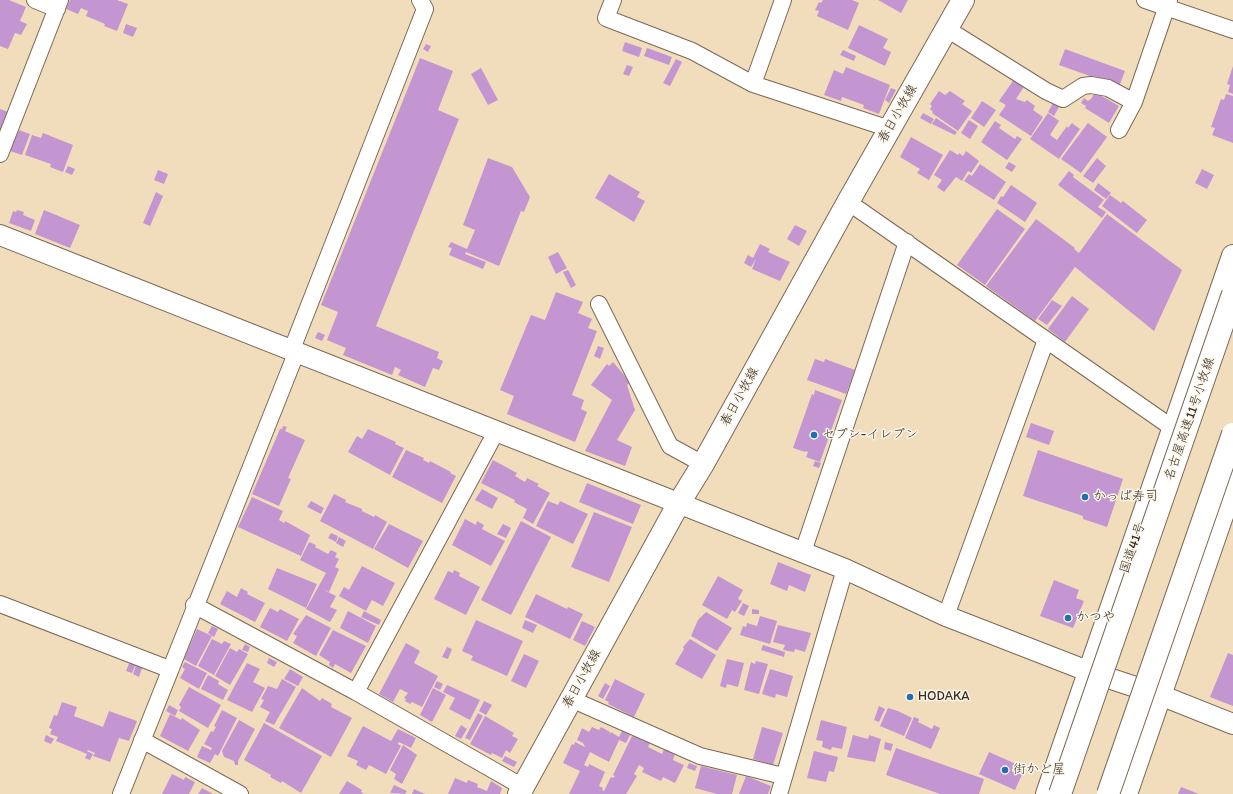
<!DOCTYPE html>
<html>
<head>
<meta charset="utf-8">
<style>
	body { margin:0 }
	canvas { display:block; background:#f1ddbc }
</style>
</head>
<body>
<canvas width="1233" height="794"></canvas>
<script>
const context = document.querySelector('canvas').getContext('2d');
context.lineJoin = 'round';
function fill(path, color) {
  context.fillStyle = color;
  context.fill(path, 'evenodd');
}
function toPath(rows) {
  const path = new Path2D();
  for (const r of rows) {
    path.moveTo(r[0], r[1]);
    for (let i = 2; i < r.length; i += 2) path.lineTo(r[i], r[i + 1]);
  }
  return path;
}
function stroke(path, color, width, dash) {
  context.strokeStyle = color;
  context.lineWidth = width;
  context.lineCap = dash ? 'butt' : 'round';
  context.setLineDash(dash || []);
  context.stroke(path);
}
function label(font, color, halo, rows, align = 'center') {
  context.font = font + ' Itim,"Klee One",sans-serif';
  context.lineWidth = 3;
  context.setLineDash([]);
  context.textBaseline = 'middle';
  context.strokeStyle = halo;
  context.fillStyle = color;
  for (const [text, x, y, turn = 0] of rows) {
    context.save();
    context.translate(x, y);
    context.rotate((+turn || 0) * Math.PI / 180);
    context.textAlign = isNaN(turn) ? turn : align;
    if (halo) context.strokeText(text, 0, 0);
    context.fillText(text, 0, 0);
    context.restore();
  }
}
const building = toPath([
	[0,0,9,0,26,7,20,21,27,24,21,35,15,33,8,49,0,46],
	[70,0,117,0,128,4,117,31,104,26,105,24,86,16,88,11,81,8,78,14,66,9],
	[823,0,852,0,859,3,848,30,817,16,819,11,815,10,819,2,821,3],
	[878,0,908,0,901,13],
	[126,24,137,28,133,37,123,33],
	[859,25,888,39,883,48,891,52,885,66,848,48],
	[625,42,642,48,639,57,622,51],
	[426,44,431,46,428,52,423,49],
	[647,48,672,57,669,65,644,56],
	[1065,49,1125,71,1120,84,1104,79,1104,81,1059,65],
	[843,50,856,56,854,61,840,55],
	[420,58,453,71,438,110,459,119,376,326,439,352,437,358,443,361,439,370,433,368,425,387,398,375,401,370,395,367,392,375,343,355,346,348,327,340,338,312,321,305],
	[676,59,682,62,670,86,663,83],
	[627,65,633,67,629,76,623,74],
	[1233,66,1233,94,1228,92,1230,85,1227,84],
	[846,67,890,85,879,114,863,108,864,105,842,97,841,101,824,95,834,70,843,74],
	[481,68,498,100,488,105,471,74],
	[1015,78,1025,85,1016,99,1025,102,1027,100,1035,106,1033,110,1043,117,1031,136,999,115,1006,105,999,101],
	[891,88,896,90,889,103,885,100],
	[939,91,945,95,950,91,965,101,962,104,972,111,958,131,932,113,933,112,930,109,932,106,930,104],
	[1095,92,1119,106,1109,123,1085,108,1086,106,1081,103,1084,98,1088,101,1091,99],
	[1226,94,1233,96,1233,143,1212,135,1215,128,1211,127,1221,99,1224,100],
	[982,101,996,110,984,127,971,118],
	[1053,103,1059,107,1054,116,1048,112],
	[0,109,8,112,0,131],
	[923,113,934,119,931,124,920,118],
	[1048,113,1059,121,1050,135,1057,140,1067,126,1068,128,1072,123,1080,129,1059,159,1030,139],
	[936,118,957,132,955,135,932,124],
	[969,120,978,126,970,139,961,133],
	[995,121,1001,125,999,128,1015,139,1017,136,1022,139,1007,160,981,142],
	[1088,123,1107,137,1081,173,1061,159],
	[19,130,30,134,22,155,10,151],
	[43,133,73,145,63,172,50,167,51,164,25,155,32,135,41,138],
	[911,137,943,155,929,180,917,173,920,169,900,157],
	[950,150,958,155,959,153,963,156,966,151,979,161,971,173,968,171,962,181,956,177,944,192,937,187,942,180,934,175],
	[488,158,512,167,530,197,524,212,521,211,499,266,466,252,465,254,486,262,483,269,449,255,452,248,448,247,451,242,467,249,475,230,463,225],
	[1097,158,1106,166,1093,183,1083,176],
	[1009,162,1016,166,1012,172,1005,168],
	[980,164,1006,182,994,200,964,181,969,174,972,176],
	[68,166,75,169,72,175,65,172],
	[1202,169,1214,175,1207,189,1195,183],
	[158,170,168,174,164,184,154,180],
	[1069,171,1074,175,1073,177,1104,200,1098,207,1106,212,1102,218,1058,185],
	[609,174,640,192,637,197,645,201,634,222,595,198],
	[1098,183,1111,193,1106,199,1094,190],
	[1011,185,1037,203,1025,222,997,203,1001,196,1003,197],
	[156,192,163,196,150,226,143,223],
	[1110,195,1121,203,1123,201,1147,220,1137,233,1102,206],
	[997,209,1025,229,985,285,957,265],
	[17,210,24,212,23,215,35,220,31,231,9,223,13,211,16,212],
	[44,210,80,225,70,248,35,234],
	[1107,214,1182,270,1154,331,1075,267,1035,321,986,286,1036,219,1075,248,1074,249,1079,253],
	[795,225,807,231,799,246,787,239],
	[760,244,770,249,768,252,790,262,780,281,752,269,756,259,751,267,744,263,748,255,753,258],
	[558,252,567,268,556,274,548,257],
	[568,270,576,285,571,288,563,272],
	[556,292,583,302,578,313,592,319,588,328,597,331,572,395,584,400,581,409,587,412,575,442,507,414,514,396,500,390,531,315,545,320],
	[1072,296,1089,309,1065,342,1048,329],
	[1052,300,1062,306,1047,325,1038,319],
	[318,332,325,335,322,341,315,338],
	[598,346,604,348,600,359,594,356],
	[815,359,824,362,825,359,855,370,846,394,807,380],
	[613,362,630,382,627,385,635,410,617,440,632,447,625,466,585,451,612,400,591,385,607,364,609,366],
	[815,390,842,400,820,462,806,457,808,452,806,451,805,452,793,448,812,394,814,395],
	[1031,423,1054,431,1049,445,1026,437],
	[283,426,287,427,285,431,305,440,288,478,291,479,279,506,252,494,280,429,282,429],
	[368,429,396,442,395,444,404,448,390,475,348,452,357,436,362,439],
	[406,450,424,458,423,460,429,463,430,461,451,472,450,473,456,476,442,503,392,477],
	[1038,450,1123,479,1107,527,1083,519,1083,516,1023,496],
	[493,460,517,473,515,476,525,482,527,478,539,484,537,486,550,493,533,524,523,518,527,509,514,502,515,500,481,483],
	[815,461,821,463,819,468,813,466],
	[587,483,641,505,633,524,579,502],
	[482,489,498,498,492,509,475,500],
	[334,494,346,500,345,502,362,509,362,511,374,517,375,515,387,522,373,549,320,521],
	[252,497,283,511,279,520,284,523,285,521,310,535,301,556,238,527],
	[311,501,324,508,321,514,307,507],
	[548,501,558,505,560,501,588,514,573,544,536,526],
	[594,512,632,527,609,582,571,567],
	[465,519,476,525,477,521,484,525,482,529,505,541,491,566,452,545],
	[521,521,551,537,511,615,481,600],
	[389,524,423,541,408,568,374,549],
	[503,524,511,528,506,538,497,534],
	[331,533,338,536,336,542,328,538],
	[339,537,346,541,343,547,336,543],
	[309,542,316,545,315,547,328,554,331,550,337,553,335,557,339,559,335,567,339,569,329,592,322,589,336,596,330,607,337,610,330,622,306,609,326,573,300,560],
	[778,562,811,575,805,592,789,585,787,591,770,584],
	[362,566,395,583,383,606,372,600,366,611,339,596,344,587,349,590],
	[277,568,317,584,306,608,268,589],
	[454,570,460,573,459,576,480,587,466,615,434,599,448,571,453,573],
	[718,576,743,590,738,599,742,601,735,612,732,610,727,619,702,605],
	[1054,580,1079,590,1076,598,1084,601,1073,628,1040,616],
	[241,588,248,592,247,594,265,603,255,622,220,604,227,591,237,597],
	[536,594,567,609,568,607,583,614,570,639,525,617],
	[743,603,749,606,744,616,738,613],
	[270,608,278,612,280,609,299,619,287,641,260,627],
	[752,609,759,610,759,614,752,614],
	[348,611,376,626,368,643,340,628],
	[364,611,381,620,379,625,361,617],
	[706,612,732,628,717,651,691,636,698,620],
	[306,615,331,628,316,656,293,643,297,636,293,634],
	[760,616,777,621,770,644,740,635,743,626,746,627,747,623,757,626],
	[476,620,523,641,507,676,471,660,473,656,462,651],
	[525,620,537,625,533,633,522,628],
	[582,621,595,627,585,646,573,640],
	[778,625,811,633,805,652,795,649,794,652,783,650,785,645,773,642],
	[212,626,218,629,214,637,208,633],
	[197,629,212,636,196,666,184,659],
	[333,630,366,646,351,673,335,664,333,668,329,665,330,662,319,655],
	[212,639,222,644,224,641,231,644,214,675,198,666],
	[690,639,716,655,702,679,675,664,684,649,683,647],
	[406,643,420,651,414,663,438,676,422,707,412,702,410,704,405,701,406,699,404,698,408,693,400,689,393,702,379,694],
	[245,644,250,647,248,652,242,650],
	[763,645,785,652,784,657,761,650],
	[447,647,452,649,448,659,442,657],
	[230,648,237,652,239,649,248,654,230,685,215,676],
	[1228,653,1233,655,1233,706,1210,697],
	[524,654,539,661,526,688,511,681],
	[269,658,277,662,274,667,267,663],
	[727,659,744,663,738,687,727,684,726,688,720,686],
	[130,661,136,664,132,673,126,671],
	[756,661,768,664,759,694,744,690,751,662,755,664],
	[185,662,207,673,199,689,180,678,185,669,182,667],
	[137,663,143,665,139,677,133,674],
	[247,663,260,669,253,682,265,688,252,712,227,700],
	[290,669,303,677,298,686,284,679],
	[770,669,793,676,787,697,776,694,775,698,762,694],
	[208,675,219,681,218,684,228,690,223,700,201,689],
	[282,679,296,687,274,725,265,721,270,712,260,707,264,700,261,699,268,686,277,689],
	[615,679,645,694,634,717,608,704,609,702,605,700],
	[437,681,443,684,440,690,434,687],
	[605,683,610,686,603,699,598,696],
	[447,685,480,700,470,720,449,709,455,698,443,692],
	[189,687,221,705,208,728,179,711,181,707,179,705],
	[302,688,320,701,322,698,332,704,331,707,352,718,331,757,279,728],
	[433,688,446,695,432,722,420,715],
	[484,701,492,705,486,715,479,711],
	[62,702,77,707,74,716,103,727,109,711,137,721,129,741,119,738,110,762,93,756,95,753,88,750,87,751,93,754,90,760,85,758,87,754,56,741,58,737,50,734,52,729,49,728,54,715,57,716],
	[169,705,178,710,175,716,166,711],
	[879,706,885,709,879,722,874,720],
	[888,708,898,711,912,718,904,736,880,726],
	[222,710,237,718,218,756,215,754,210,763,197,757,202,746,211,750,212,748,204,744,211,731,213,732,216,727,214,726],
	[478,713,483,716,470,740,465,738],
	[170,714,181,720,182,718,200,730,188,751,160,736],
	[485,716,514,733,512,736,518,739,510,753,506,750,502,758,492,753,491,755,470,744],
	[914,717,919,719,918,722,932,729,934,725,940,728,931,749,905,738],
	[239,720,255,729,238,761,238,765,235,765,234,761,224,757,222,751],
	[821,720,847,727,842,749,832,747,831,750,822,747,823,741,816,740],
	[264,723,322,756,301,793,282,781,281,783,270,777,271,775,244,760],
	[461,725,467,729,461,739,455,736],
	[363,726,391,741,398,729,416,738,411,748,399,742,398,744,401,746,386,774,369,765,366,770,356,765,358,761,347,756],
	[592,727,599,730,601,727,610,732,609,735,611,732,619,737,622,731,630,735,626,743,619,740,609,762,590,752,584,765,588,767,589,764,605,772,599,786,603,788,602,790,604,791,611,777,613,778,615,776,613,775,632,736,650,743,648,747,662,754,664,749,675,754,673,760,684,765,675,783,663,777,661,781,642,772,644,768,639,765,634,774,637,776,626,794,569,794,580,771,563,763,572,744,574,745,575,742,585,747,583,743,577,740,582,728,589,732],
	[762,727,783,733,773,765,753,759],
	[46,735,54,739,51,744,44,741],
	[853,735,868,739,869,735,881,739,875,762,847,757],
	[885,742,893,744,891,751,884,749],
	[403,745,417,755,402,784,394,779,396,774,390,770],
	[896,748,984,779,979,794,940,794,886,775],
	[814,751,838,757,834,772,829,771,826,782,807,778],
	[989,752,1025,768,1015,790,979,774],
	[505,756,517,762,514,767,502,761],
	[689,763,697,766,695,771,687,768],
	[701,766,737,775,732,794,717,794,695,788],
	[172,774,184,780,185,777,195,782,189,794,162,794],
	[746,776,771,786,768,794,739,794],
	[455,778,467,783,468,780,478,784,477,787,487,791,491,781,502,788,500,794,448,794],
	[347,781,362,790,361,792,364,794,339,794],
	[394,785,407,791,405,794,390,793],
	[1181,787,1199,794,1178,794],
	[202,788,213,794,198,794],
	[414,789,425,794,412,794]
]);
const minor = toPath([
	[35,0,57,9],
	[613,0,606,18,692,51,753,84,890,129],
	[1145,0,1233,30],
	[947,29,1046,91,1063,99,1083,86,1091,85,1108,88,1134,102],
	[753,84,783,0],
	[1119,130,1134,102,1169,0],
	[0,154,60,0],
	[848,202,1174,429],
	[599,304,670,446,703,464],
	[292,349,425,9,420,0],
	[803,552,907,242],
	[0,604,169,669],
	[194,605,356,692,523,787],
	[946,616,1046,340],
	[356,692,497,430],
	[571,699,700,756,783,776],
	[142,740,240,794],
	[121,794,297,351],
	[779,794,845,569]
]);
const tertiary = toPath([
	[0,235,845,569,946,616,1090,672,1160,695,1233,724]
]);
const secondary = toPath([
	[519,794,679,503,703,464,848,202,963,0]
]);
const trunk = toPath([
	[1047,794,1233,256],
	[1126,794,1233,484]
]);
const motorway = toPath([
	[1231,491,1227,471,1233,453]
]);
const motorwayBridge = toPath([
	[1060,794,1233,294],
	[1108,794,1233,434]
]);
const markers = [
	[814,435,4,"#1f6fb2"],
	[1085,497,4,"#1f6fb2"],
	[1068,618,4,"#1f6fb2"],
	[910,697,4,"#1f6fb2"],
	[1005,770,4,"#1f6fb2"]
];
const streetNames = [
	["春日小牧線",898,114,-60],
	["春日小牧線",740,397,-61],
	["名古屋高速11号小牧線",1190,419,-71],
	["国道41号",1133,548,-71],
	["春日小牧線",582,679,-61]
];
const poiNames = [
	["セブン-イレブン",822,435],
	["かっぱ寿司",1093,497],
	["かつや",1076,618],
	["HODAKA",918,697],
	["街かど屋",1013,770]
];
fill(building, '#c496d1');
stroke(minor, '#7b6955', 18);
stroke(tertiary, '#7b6955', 22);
stroke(secondary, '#7b6955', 24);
stroke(trunk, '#7b6955', 24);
stroke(motorway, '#7b6955', 24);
stroke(minor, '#fff', 16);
stroke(tertiary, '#fff', 20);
stroke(secondary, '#fff', 22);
stroke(trunk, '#fff', 22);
stroke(motorway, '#fff', 22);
stroke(motorwayBridge, '#7b6955', 24, []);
stroke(motorwayBridge, '#fff', 22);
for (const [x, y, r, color] of markers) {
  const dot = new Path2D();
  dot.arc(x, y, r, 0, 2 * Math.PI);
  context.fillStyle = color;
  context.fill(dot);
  stroke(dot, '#fbf7ec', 1.5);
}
label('13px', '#3b2a1e', '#fbf7ec', streetNames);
label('13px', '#3b2a1e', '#fbf7ec', poiNames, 'left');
</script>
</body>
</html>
